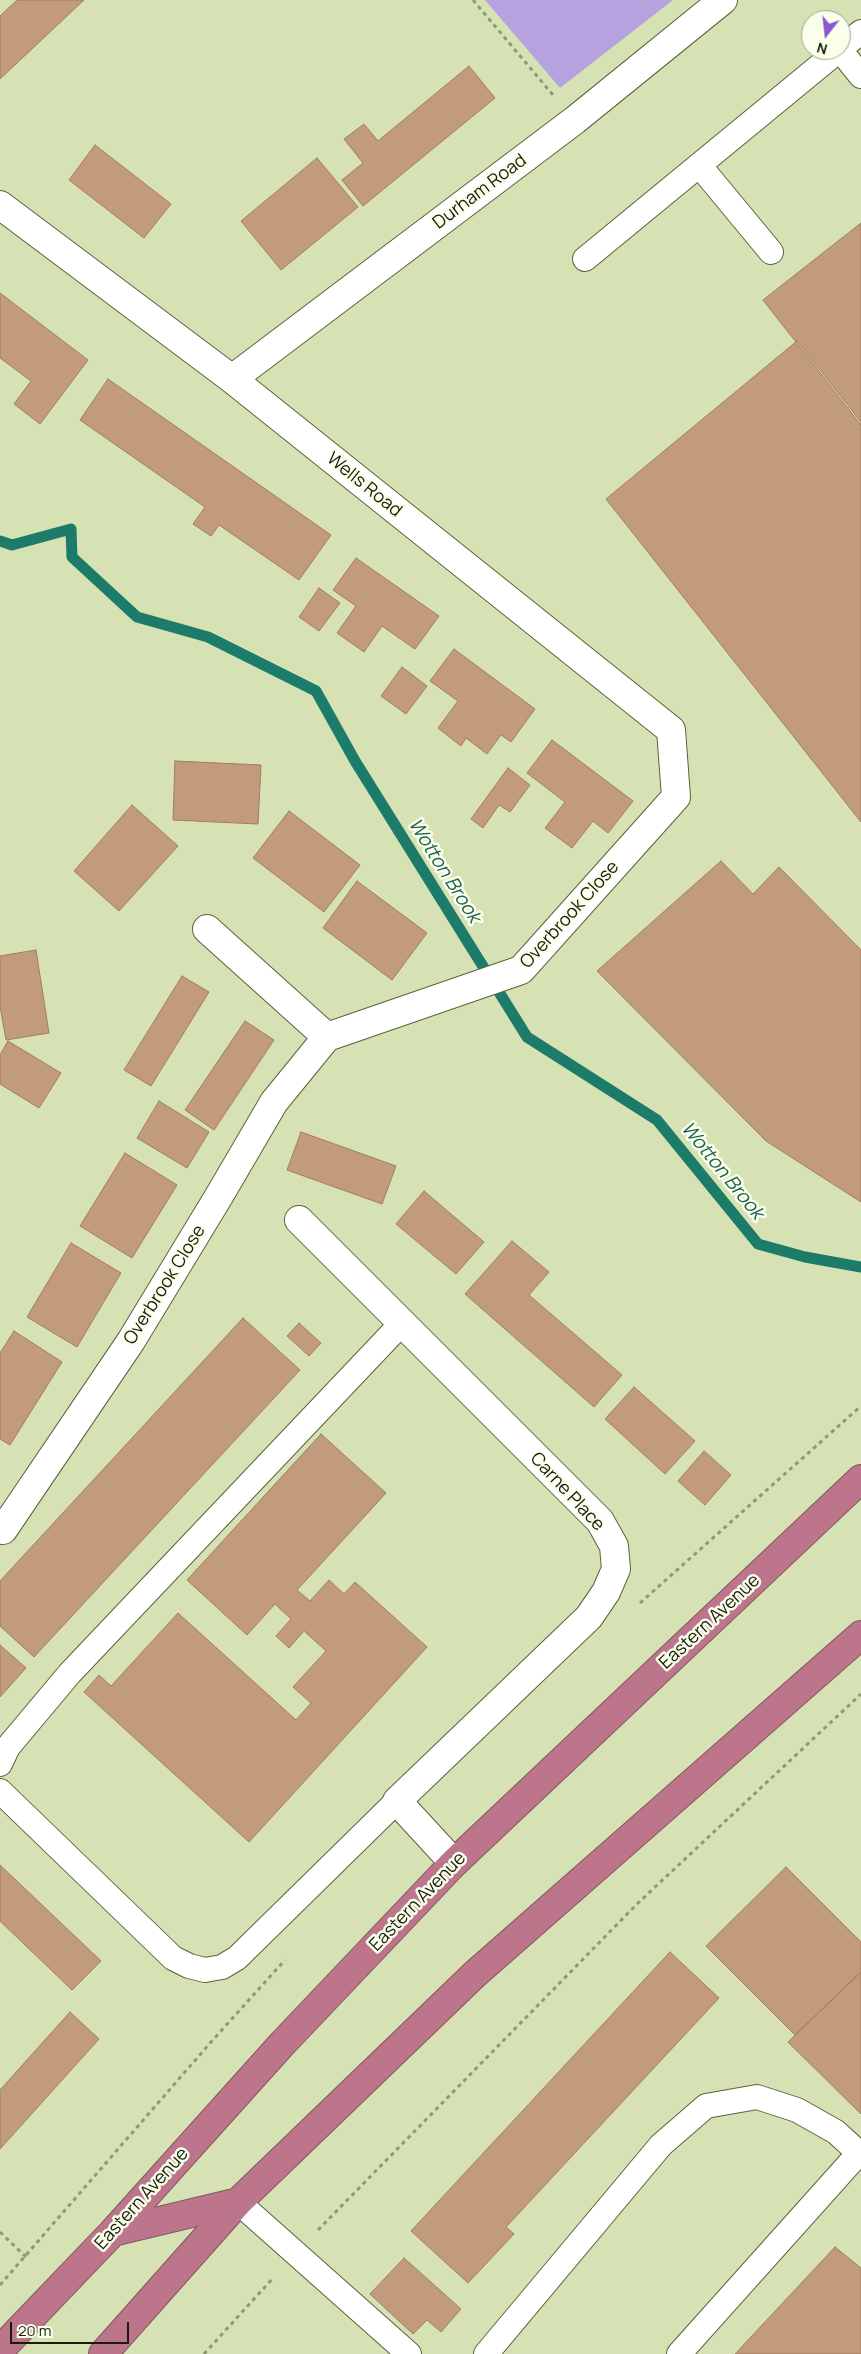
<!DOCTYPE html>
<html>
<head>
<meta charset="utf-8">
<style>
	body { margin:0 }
	#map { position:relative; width:861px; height:2354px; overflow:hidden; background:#d6e2b3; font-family:Manrope,sans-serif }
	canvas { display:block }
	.north { position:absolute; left:801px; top:10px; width:50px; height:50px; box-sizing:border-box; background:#faffec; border:1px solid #a0a592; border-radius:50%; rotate:196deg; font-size:14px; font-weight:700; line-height:20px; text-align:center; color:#191d0c }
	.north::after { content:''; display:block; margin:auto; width:18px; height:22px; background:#8a59d1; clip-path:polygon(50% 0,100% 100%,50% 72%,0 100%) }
	.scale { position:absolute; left:10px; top:2322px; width:119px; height:22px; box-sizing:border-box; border:2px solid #191d0c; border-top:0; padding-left:6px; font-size:15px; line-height:18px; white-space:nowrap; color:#191d0c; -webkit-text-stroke:4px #faffec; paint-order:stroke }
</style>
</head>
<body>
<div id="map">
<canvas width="861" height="2354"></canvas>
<div class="north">N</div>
<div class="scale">20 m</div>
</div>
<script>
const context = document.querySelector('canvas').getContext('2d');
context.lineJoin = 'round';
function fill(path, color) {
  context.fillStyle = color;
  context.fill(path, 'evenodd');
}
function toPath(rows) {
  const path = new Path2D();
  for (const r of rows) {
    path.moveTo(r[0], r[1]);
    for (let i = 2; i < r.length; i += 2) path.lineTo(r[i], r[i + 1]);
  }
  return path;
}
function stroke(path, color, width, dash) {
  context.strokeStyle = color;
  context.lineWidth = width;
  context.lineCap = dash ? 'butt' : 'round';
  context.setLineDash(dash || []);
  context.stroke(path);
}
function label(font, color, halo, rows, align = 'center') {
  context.font = font + ' Manrope,sans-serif';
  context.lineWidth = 5;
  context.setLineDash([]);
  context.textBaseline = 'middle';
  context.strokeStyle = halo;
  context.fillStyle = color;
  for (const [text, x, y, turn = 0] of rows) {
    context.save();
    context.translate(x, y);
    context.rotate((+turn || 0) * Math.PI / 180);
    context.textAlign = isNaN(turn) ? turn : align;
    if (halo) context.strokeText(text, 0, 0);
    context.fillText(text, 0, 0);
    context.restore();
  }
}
const green = toPath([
	[485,0,673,0,560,88]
]);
const stream = toPath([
	[0,541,12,545,71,529,72,557,137,617,208,637,316,691,355,761,527,1037,657,1120,758,1244,805,1257,861,1267]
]);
const building = toPath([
	[17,0,84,0,0,79,0,16,17,0],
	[469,66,495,98,363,206,342,180,363,163,344,139,364,124,378,141,469,66],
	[95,145,171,204,144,238,69,180,95,145],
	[317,158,358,207,281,270,241,221,317,158],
	[861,223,861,425,763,300,861,223],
	[0,293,88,360,40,424,14,404,31,381,0,358,0,293],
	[797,341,861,422,861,822,606,499,797,341],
	[108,379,331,535,299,580,219,525,211,536,193,524,205,507,80,420,108,379],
	[356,558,439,616,415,649,382,626,364,652,337,633,356,606,333,590,356,558],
	[319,588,340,603,319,631,299,617,319,588],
	[454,649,535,709,511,742,501,735,487,754,466,738,461,746,438,728,458,701,430,681,454,649],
	[402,667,427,686,406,714,381,696,402,667],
	[552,740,633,801,608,833,593,821,572,848,545,828,565,802,527,773,552,740],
	[175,761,261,765,258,824,173,820,175,761],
	[508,768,530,785,510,812,499,805,483,828,471,819,508,768],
	[132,805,178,846,119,911,74,871,132,805],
	[289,811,360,865,324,912,253,858,289,811],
	[721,861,753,894,779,867,861,950,861,1202,766,1141,597,971,721,861],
	[357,881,427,933,392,980,323,928,357,881],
	[36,950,49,1033,6,1040,0,1006,0,956,36,950],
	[182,976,209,992,151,1086,124,1070,182,976],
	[245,1021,274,1040,214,1130,185,1110,245,1021],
	[8,1041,61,1073,39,1108,0,1084,0,1055,8,1041],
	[159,1101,209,1132,187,1168,137,1138,159,1101],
	[301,1132,396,1166,382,1204,287,1170,301,1132],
	[125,1153,177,1185,132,1258,80,1226,125,1153],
	[424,1191,484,1242,456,1274,396,1224,424,1191],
	[512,1241,549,1272,529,1295,622,1375,594,1407,465,1294,512,1241],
	[71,1243,121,1273,77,1347,27,1317,71,1243],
	[243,1318,300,1370,34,1657,0,1626,0,1581,243,1318],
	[299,1323,321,1343,309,1356,287,1336,299,1323],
	[14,1331,62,1362,10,1445,0,1439,0,1353,14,1331],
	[634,1387,695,1441,665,1474,605,1419,634,1387],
	[321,1434,386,1493,297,1590,310,1601,329,1580,344,1594,355,1582,427,1647,249,1842,84,1692,99,1675,111,1686,178,1613,296,1720,311,1703,293,1687,326,1651,304,1631,289,1648,276,1636,291,1619,275,1604,247,1635,187,1580,321,1434],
	[704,1451,731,1475,705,1505,678,1481,704,1451],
	[0,1645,26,1668,0,1697,0,1645],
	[0,1865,101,1961,72,1990,0,1921,0,1865],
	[786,1867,861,1942,861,1972,795,2035,706,1946,786,1867],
	[670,1952,719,1998,506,2227,514,2234,468,2283,411,2231,670,1952],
	[861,1972,861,2114,788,2042,861,1972],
	[70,2012,99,2039,0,2149,0,2090,70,2012],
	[835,2247,861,2268,861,2354,735,2354,835,2247],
	[404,2258,461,2309,441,2332,427,2320,413,2334,370,2294,404,2258]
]);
const path = toPath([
	[473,0,553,95],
	[640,1603,861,1406],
	[318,2230,637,1904,861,1694],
	[0,2232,26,2257],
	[0,2285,211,2042,285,1960],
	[204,2354,274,2277]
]);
const lane = toPath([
	[841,48,861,32],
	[840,50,861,76],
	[699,165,771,252],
	[585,259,839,50],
	[0,1764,8,1747,70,1673,402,1323],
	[0,1791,173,1958,189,1966,205,1970,222,1967,237,1958,397,1801],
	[238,2202,409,2354],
	[486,2354,661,2145,706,2106,757,2097,797,2110,836,2132,861,2155],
	[679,2354,859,2153]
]);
const street = toPath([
	[0,205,232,379,671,730,676,797,521,970,327,1037,207,929],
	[232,379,575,120,723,0],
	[299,1220,600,1521,614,1546,616,1569,606,1592,589,1617,397,1801,454,1863],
	[0,1527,3,1530,131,1341,219,1196,274,1102,327,1037]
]);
const highway = toPath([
	[113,2232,238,2202],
	[0,2350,113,2232,282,2044,454,1863,861,1479],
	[103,2354,238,2202,475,1974,861,1635]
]);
const streetNames = [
	["Durham Road",480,192,-37],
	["Wells Road",364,485,39],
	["Overbrook Close",570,915,-48],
	["Overbrook Close",165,1285,-58],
	["Carne Place",567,1492,47],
	["Eastern Avenue",710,1622,-43],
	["Eastern Avenue",418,1902,-46],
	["Eastern Avenue",142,2199,-48]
];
const waterNames = [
	["Wotton Brook",444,871,58],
	["Wotton Brook",722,1171,51]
];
fill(green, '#b7a2e0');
stroke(stream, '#1c7c69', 11);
fill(building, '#c29b7d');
stroke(building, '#a27c5f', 1);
stroke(lane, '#5a633a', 26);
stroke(street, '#5a633a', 30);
stroke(highway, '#84565f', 30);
stroke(path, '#909975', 3, [4, 4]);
stroke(lane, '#fff', 24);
stroke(street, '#fff', 28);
stroke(highway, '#bd758c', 28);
label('18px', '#191d0c', '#faffec', streetNames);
label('italic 19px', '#1e6055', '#faffec', waterNames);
</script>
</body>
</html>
